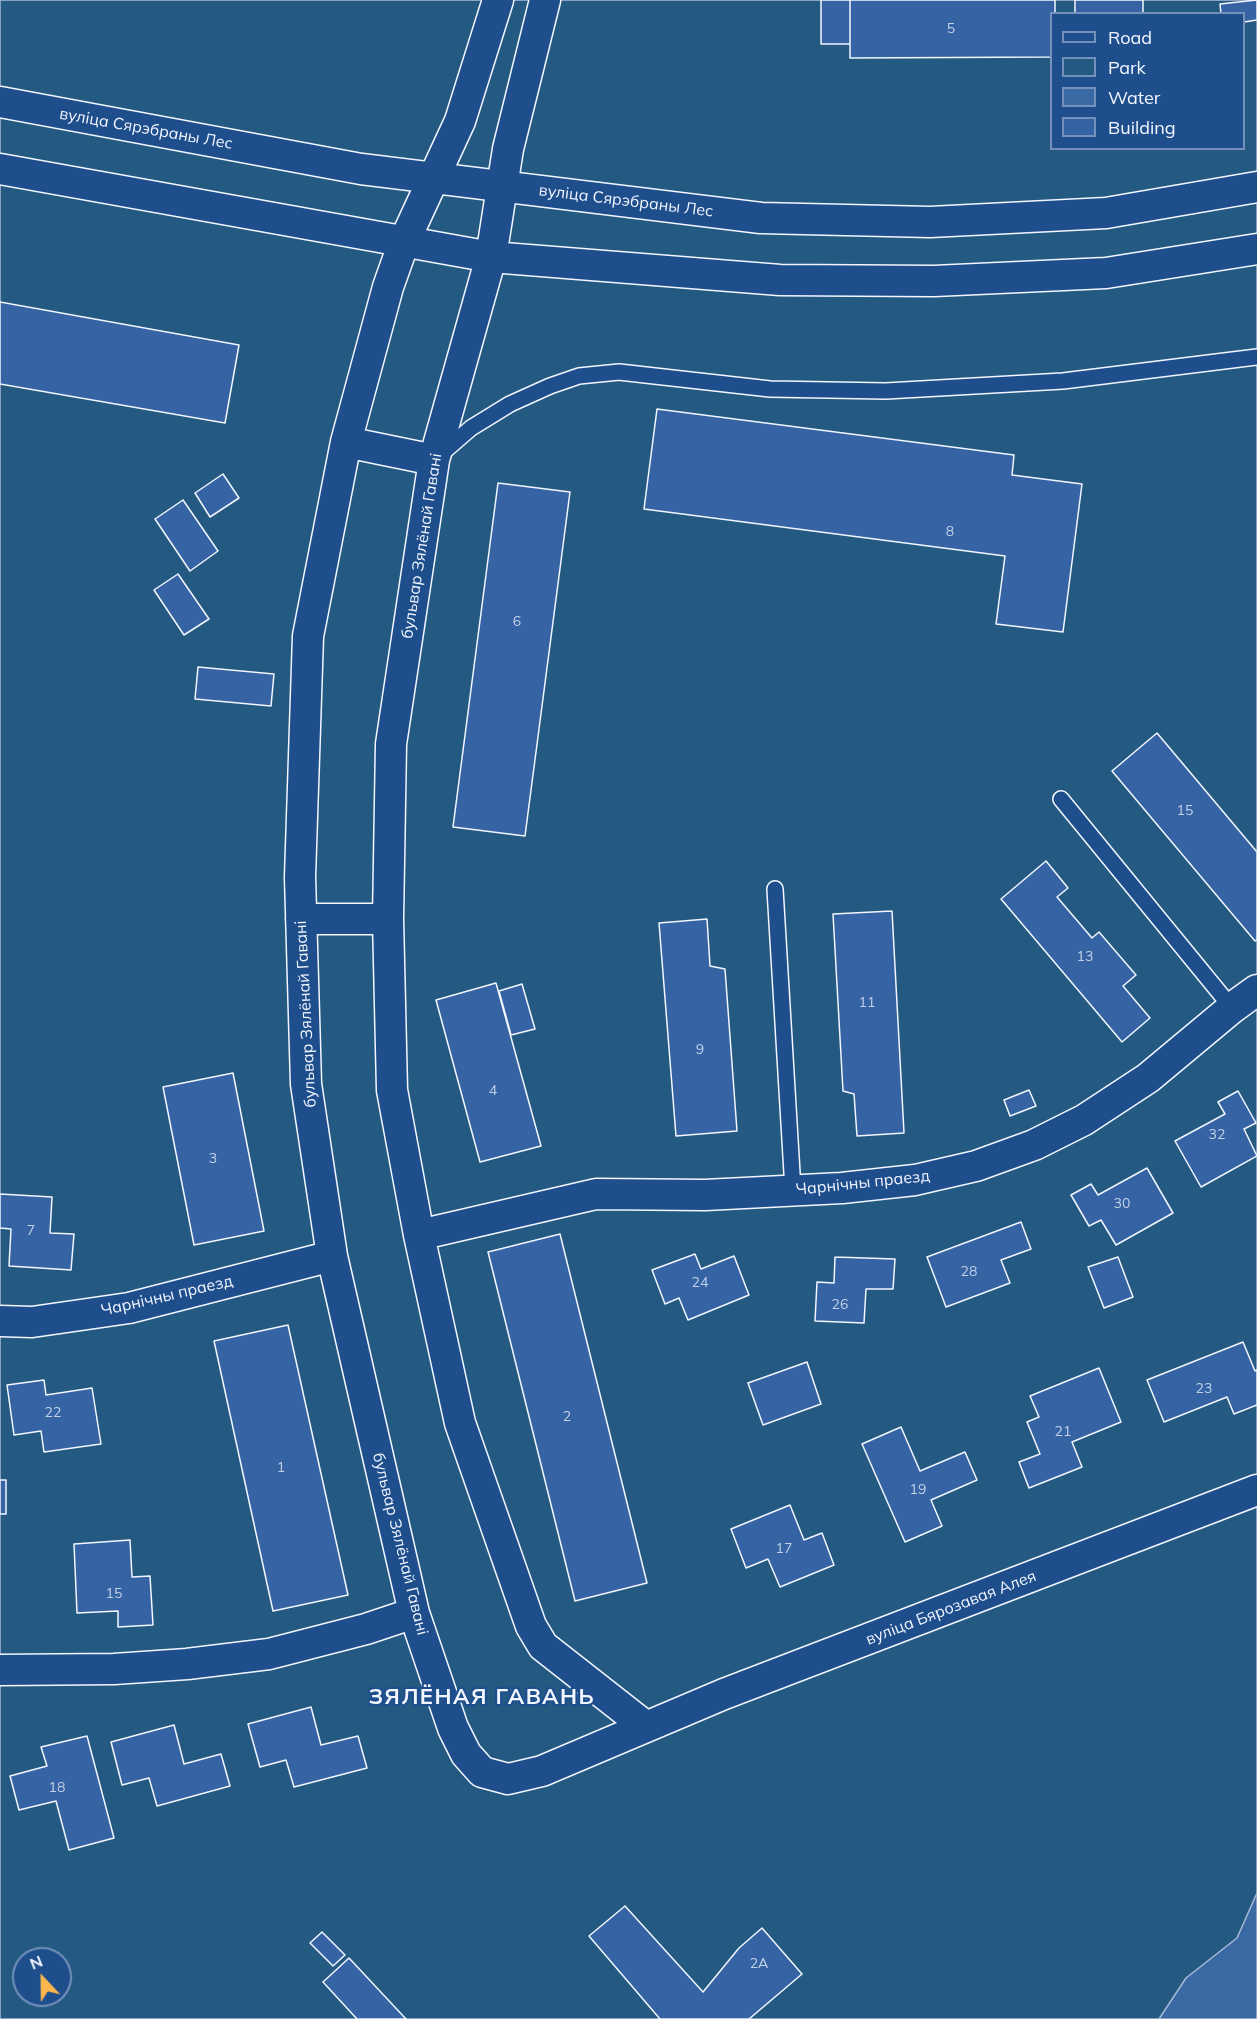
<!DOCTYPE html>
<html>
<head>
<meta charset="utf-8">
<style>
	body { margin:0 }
	#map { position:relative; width:1257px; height:2019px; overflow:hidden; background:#1f4e8c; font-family:Mulish,sans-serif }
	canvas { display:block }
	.legend { position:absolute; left:1050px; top:12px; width:195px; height:138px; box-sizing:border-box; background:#1f4e8c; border:2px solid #7391ba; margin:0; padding:8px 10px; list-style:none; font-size:18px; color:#f2f6ff }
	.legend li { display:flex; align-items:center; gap:12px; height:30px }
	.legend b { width:30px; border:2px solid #7391ba }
	.north { position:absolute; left:12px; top:1947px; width:60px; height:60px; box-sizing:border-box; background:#1f4e8c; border:2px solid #7391ba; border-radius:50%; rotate:338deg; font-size:16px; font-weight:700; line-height:24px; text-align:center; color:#f2f6ff }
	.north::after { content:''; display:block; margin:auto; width:21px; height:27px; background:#ffb74d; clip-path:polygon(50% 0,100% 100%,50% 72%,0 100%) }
</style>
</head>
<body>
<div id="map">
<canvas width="1257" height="2019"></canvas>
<ul class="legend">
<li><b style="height:8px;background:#1f4e8c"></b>Road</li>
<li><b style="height:16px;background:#245a82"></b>Park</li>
<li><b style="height:16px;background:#3b69a3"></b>Water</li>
<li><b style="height:16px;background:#3563a3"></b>Building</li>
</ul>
<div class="north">N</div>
</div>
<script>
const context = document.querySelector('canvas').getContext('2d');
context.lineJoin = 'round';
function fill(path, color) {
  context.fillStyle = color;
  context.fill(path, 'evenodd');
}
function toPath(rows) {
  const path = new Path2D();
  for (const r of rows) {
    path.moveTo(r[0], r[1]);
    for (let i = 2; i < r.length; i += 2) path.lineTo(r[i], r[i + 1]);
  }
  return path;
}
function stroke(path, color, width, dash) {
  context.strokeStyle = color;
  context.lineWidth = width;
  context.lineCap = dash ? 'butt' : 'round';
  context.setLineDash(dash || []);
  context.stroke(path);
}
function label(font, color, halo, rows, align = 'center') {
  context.font = font + ' Mulish,sans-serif';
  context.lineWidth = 4.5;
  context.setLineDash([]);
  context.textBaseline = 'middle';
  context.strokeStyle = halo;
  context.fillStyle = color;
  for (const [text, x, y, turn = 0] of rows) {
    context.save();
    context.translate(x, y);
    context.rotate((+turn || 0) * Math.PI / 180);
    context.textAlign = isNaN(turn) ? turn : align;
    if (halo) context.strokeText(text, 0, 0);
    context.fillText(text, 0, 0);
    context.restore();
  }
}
const green = toPath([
	[0,0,1257,0,1257,2019,0,2019,0,0],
	[1052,14,1244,14,1244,148,1052,148,1052,14],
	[24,1959,60,1959,60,1995,24,1995,24,1959]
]);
const water = toPath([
	[1257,1893,1257,2019,1159,2019,1186,1978,1237,1938,1257,1893]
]);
const building = toPath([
	[821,0,850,0,850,44,821,44,821,0],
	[850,0,1055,0,1055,14,1052,14,1052,57,850,58,850,0],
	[1075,0,1143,0,1143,14,1075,14,1075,0],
	[1257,0,1257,20,1244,22,1244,14,1221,14,1220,4,1257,0],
	[0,302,239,345,225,423,0,384,0,302],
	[657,409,1014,455,1012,475,1082,484,1063,632,996,624,1005,556,644,509,657,409],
	[223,474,239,498,210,517,195,493,223,474],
	[498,483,570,492,525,836,453,827,498,483],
	[183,500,218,551,190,571,155,519,183,500],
	[178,574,209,619,184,635,154,590,178,574],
	[198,667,274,674,271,706,195,699,198,667],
	[1157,733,1257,852,1257,940,1255,941,1112,771,1157,733],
	[1046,861,1068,888,1057,897,1092,938,1099,932,1136,975,1123,986,1150,1018,1122,1042,1001,899,1046,861],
	[892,911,904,1133,857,1136,854,1094,843,1091,833,914,892,911],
	[707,919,710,966,725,969,737,1131,676,1136,659,923,707,919],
	[496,983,541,1146,480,1162,436,1000,496,983],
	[522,984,535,1029,511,1035,499,991,522,984],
	[233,1073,264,1231,194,1245,163,1087,233,1073],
	[1029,1090,1036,1106,1010,1116,1004,1100,1029,1090],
	[1238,1091,1256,1123,1244,1129,1257,1156,1201,1187,1175,1141,1225,1114,1218,1102,1238,1091],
	[1147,1168,1173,1213,1116,1245,1101,1220,1089,1226,1071,1195,1091,1184,1098,1195,1147,1168],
	[0,1194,52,1197,50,1233,74,1234,71,1270,9,1266,11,1229,0,1228,0,1194],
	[1021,1222,1031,1249,1001,1260,1010,1283,946,1307,927,1257,1021,1222],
	[560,1234,647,1583,575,1601,488,1252,560,1234],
	[695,1254,701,1269,734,1256,749,1295,688,1320,679,1298,665,1304,652,1270,695,1254],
	[835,1257,895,1259,893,1289,866,1289,864,1323,815,1321,817,1282,834,1283,835,1257],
	[1118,1257,1133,1297,1104,1308,1088,1267,1118,1257],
	[288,1325,348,1595,273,1611,214,1341,288,1325],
	[1243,1342,1255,1371,1257,1370,1257,1405,1234,1414,1227,1397,1164,1422,1147,1380,1243,1342],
	[807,1362,821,1404,763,1425,748,1383,807,1362],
	[1099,1368,1121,1422,1072,1442,1082,1467,1029,1488,1019,1462,1040,1454,1027,1422,1039,1417,1030,1396,1099,1368],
	[44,1380,46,1395,92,1388,101,1444,44,1452,41,1431,14,1435,7,1385,44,1380],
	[901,1427,920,1471,965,1452,977,1480,931,1500,942,1526,905,1542,862,1444,901,1427],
	[0,1480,6,1480,6,1514,0,1514,0,1480],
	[790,1505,804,1540,822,1533,834,1565,780,1587,768,1559,746,1568,731,1529,790,1505],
	[130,1540,132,1577,150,1576,153,1625,118,1627,118,1611,77,1613,74,1544,130,1540],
	[311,1707,321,1745,358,1736,367,1768,294,1787,286,1760,260,1767,248,1724,311,1707],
	[174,1725,184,1764,221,1754,230,1786,157,1806,149,1778,122,1785,111,1742,174,1725],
	[87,1736,114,1838,69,1850,56,1801,19,1810,10,1776,47,1766,41,1747,87,1736],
	[625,1906,703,1992,739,1948,762,1928,802,1974,749,2019,660,2019,589,1936,625,1906],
	[322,1932,345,1955,333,1966,310,1943,322,1932],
	[349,1958,406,2019,357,2019,323,1982,349,1958]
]);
const service = toPath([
	[441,454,471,428,510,404,550,386,579,376,619,372,770,389,886,391,1063,381,1257,357],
	[1061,799,1232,1008],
	[775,889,793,1190]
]);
const minor = toPath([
	[498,0,460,121,404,242,388,287,346,442,308,636,300,877,306,1084,332,1256,414,1613,453,1728,466,1754,482,1772,508,1779,542,1771,724,1694,1257,1490],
	[545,0,508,149,491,257,434,460,391,744,388,919,392,1090,419,1235,460,1423,531,1626,543,1646,645,1726],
	[0,102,361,169,761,218,930,222,1106,213,1257,187],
	[0,169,491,257,780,280,934,281,1106,273,1257,249],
	[346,442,434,460],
	[301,919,388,919],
	[419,1235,596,1194,705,1195,842,1188,915,1180,976,1166,1034,1145,1084,1120,1148,1078,1232,1008,1257,990],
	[0,1321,32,1322,129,1308,332,1256],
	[0,1670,114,1669,187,1664,269,1654,366,1629,414,1613]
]);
const numberNames = [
	["5",951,29],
	["8",950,532],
	["6",517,622],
	["15",1185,811],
	["13",1085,957],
	["11",867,1003],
	["9",700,1050],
	["4",493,1091],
	["32",1217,1135],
	["3",213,1159],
	["30",1122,1204],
	["7",31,1231],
	["28",969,1272],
	["24",700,1283],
	["26",840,1305],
	["23",1204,1389],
	["22",53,1413],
	["2",567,1417],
	["21",1063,1432],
	["1",281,1468],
	["19",918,1490],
	["17",784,1549],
	["15",114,1594],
	["18",57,1788],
	["2А",759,1964]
];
const streetNames = [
	["вуліца Сярэбраны Лес",146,129,10],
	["вуліца Сярэбраны Лес",626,201,7],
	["бульвар Зялёнай Гавані",422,546,-81],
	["бульвар Зялёнай Гавані",306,1014,-93],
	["Чарнічны праезд",863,1183,-6],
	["Чарнічны праезд",167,1296,-13],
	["бульвар Зялёнай Гавані",400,1544,76],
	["вуліца Бярозавая Алея",951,1608,-21]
];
const districtNames = [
	["ЗЯЛЁНАЯ ГАВАНЬ",482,1697]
];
fill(green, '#245a82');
stroke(green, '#a8bbd7', 1.5);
fill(water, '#3b69a3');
stroke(water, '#a8bbd7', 1.5);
fill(building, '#3563a3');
stroke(building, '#f2f6ff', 1.5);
stroke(service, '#f2f6ff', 18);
stroke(minor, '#f2f6ff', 33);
stroke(service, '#1f4e8c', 15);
stroke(minor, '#1f4e8c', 30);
label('14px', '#c3d1e8', null, numberNames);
label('16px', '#f2f6ff', '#1f4e8c', streetNames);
context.letterSpacing = '1.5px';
label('bold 22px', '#f2f6ff', '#1f4e8c', districtNames);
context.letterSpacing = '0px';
</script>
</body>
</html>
